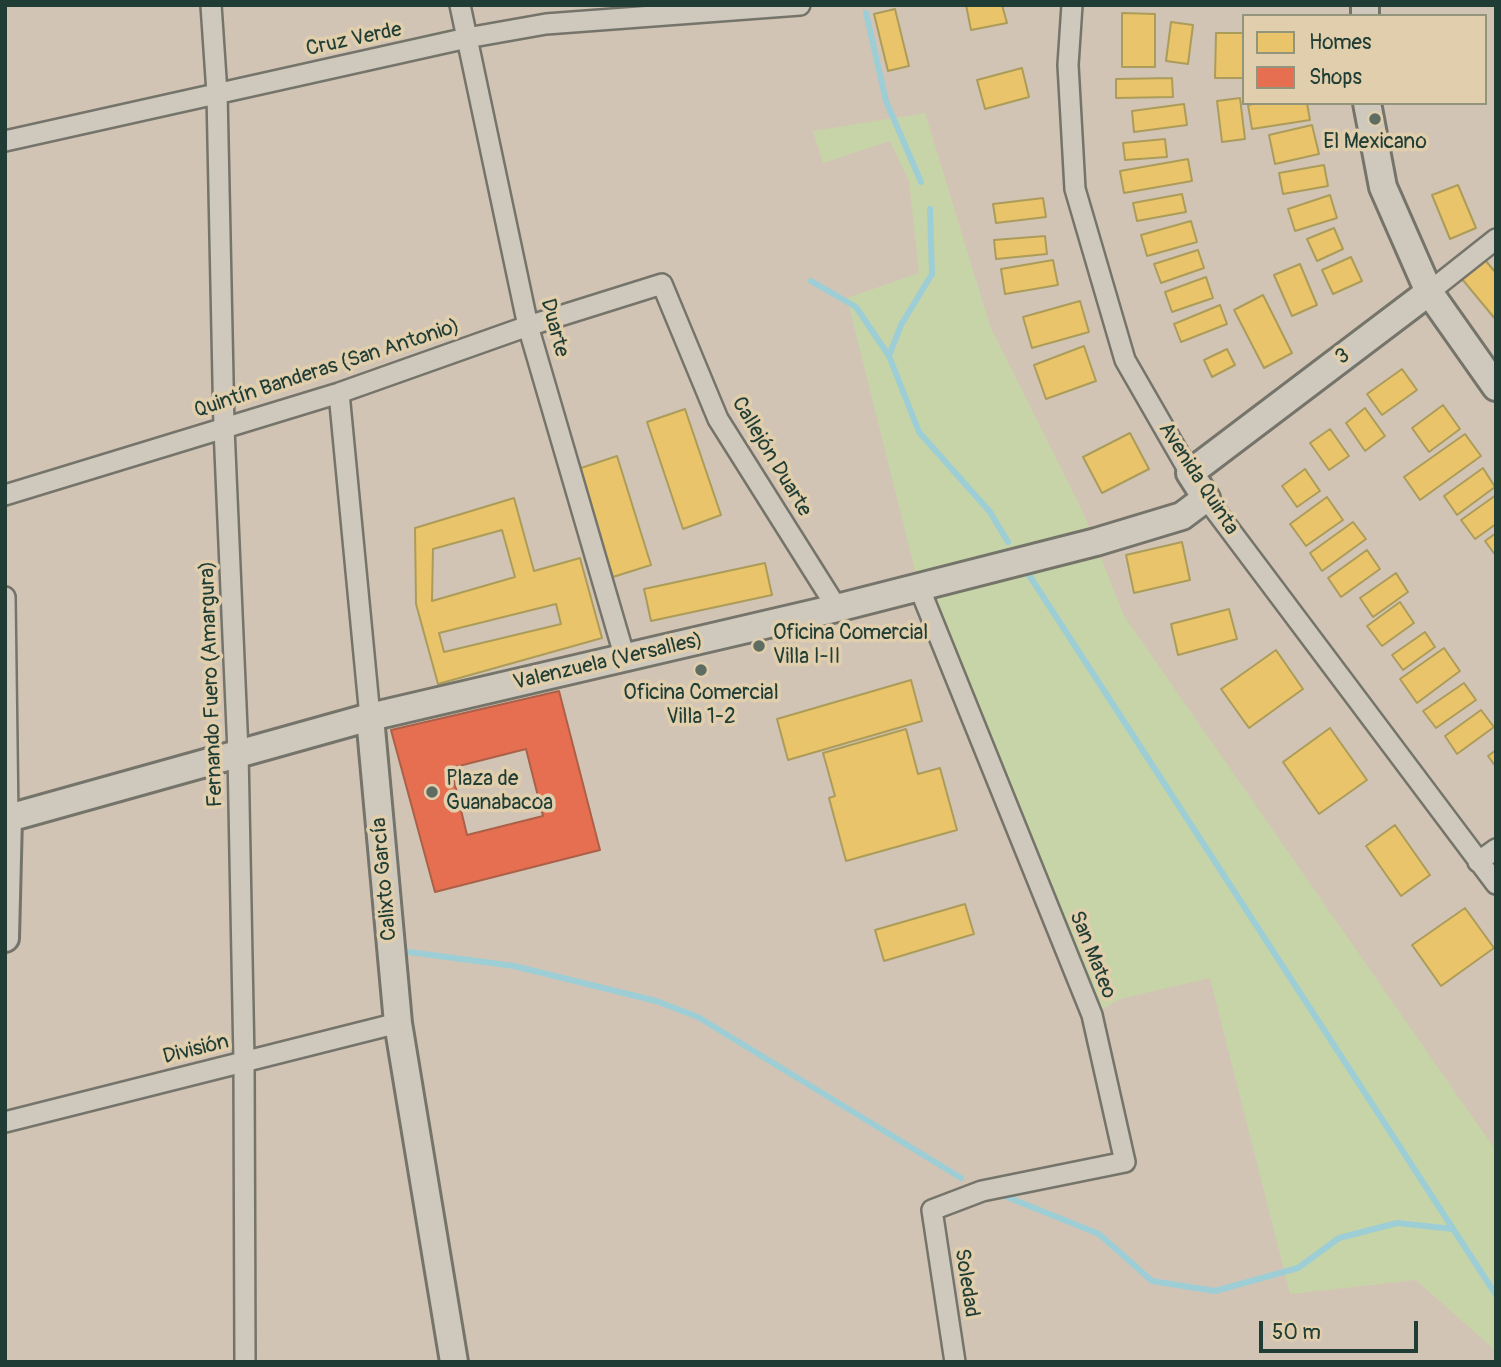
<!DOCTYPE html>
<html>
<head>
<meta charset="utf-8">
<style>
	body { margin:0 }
	#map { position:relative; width:1501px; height:1367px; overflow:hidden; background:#d2c4b4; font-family:Pangolin,sans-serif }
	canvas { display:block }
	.frame { position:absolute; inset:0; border:7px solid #1f3d34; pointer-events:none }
	.legend { position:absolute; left:1242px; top:14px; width:245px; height:91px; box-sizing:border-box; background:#e0ceac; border:2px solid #93947c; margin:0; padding:9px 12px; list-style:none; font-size:21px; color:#1f3d34 }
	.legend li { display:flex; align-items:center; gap:14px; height:35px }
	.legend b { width:35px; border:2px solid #93947c }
	.scale { position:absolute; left:1259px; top:1321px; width:159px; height:32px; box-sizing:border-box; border:4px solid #1f3d34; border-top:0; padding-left:9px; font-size:21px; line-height:24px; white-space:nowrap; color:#1f3d34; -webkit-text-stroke:5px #e0ceac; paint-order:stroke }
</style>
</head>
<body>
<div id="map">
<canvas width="1501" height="1367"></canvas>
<div class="frame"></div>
<ul class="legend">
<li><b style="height:19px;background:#e9c46a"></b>Homes</li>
<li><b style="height:19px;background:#e76f51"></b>Shops</li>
</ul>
<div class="scale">50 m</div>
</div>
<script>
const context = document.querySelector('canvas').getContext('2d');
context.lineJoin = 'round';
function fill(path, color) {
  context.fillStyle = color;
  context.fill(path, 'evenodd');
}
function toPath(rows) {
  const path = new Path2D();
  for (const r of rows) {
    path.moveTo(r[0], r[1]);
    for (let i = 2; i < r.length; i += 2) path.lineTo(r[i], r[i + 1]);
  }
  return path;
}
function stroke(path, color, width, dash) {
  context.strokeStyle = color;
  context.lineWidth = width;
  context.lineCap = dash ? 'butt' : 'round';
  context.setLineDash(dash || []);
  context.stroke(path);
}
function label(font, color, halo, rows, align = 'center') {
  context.font = font + ' Pangolin,sans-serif';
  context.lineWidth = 7;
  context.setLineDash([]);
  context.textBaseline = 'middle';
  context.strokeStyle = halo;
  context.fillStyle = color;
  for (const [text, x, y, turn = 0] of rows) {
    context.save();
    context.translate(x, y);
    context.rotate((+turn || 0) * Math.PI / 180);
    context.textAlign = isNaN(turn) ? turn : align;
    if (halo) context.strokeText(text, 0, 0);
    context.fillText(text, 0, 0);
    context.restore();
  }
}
const green = toPath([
	[925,113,990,326,1082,510,1124,616,1496,1151,1496,1351,1416,1280,1290,1294,1210,978,1120,999,1092,1015,919,587,847,298,919,273,909,181,890,141,823,163,813,131]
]);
const homes = toPath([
	[966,5,1002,5,1007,23,971,30,966,5],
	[895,9,909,66,888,71,874,14,895,9],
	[1122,13,1155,14,1155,67,1122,67,1122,13],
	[1171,22,1193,25,1188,64,1166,61,1171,22],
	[1216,33,1244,33,1244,78,1215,78,1216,33],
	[1022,68,1029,97,985,109,977,80,1022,68],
	[1172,78,1173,97,1116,98,1116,79,1172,78],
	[1240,98,1245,139,1222,142,1217,101,1240,98],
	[1258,103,1307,103,1310,120,1252,129,1248,105,1258,103],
	[1184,104,1187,125,1134,132,1132,111,1184,104],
	[1312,125,1319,154,1275,164,1269,135,1312,125],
	[1165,139,1167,157,1125,160,1123,143,1165,139],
	[1188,159,1192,181,1124,193,1120,171,1188,159],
	[1324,165,1328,186,1283,194,1279,173,1324,165],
	[1458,185,1476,228,1450,239,1432,195,1458,185],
	[1182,194,1186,212,1137,221,1133,203,1182,194],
	[1330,195,1337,218,1295,231,1288,209,1330,195],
	[1043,198,1046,217,996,223,993,204,1043,198],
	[1191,221,1197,242,1147,256,1141,235,1191,221],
	[1334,228,1343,249,1317,261,1307,239,1334,228],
	[1045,236,1047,254,996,259,994,240,1045,236],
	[1198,250,1204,268,1161,283,1154,264,1198,250],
	[1351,257,1362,281,1333,294,1322,270,1351,257],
	[1053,260,1058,285,1005,294,1001,269,1053,260],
	[1485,260,1496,273,1496,320,1462,279,1485,260],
	[1300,264,1317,305,1292,316,1274,275,1300,264],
	[1206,277,1213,298,1172,312,1165,292,1206,277],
	[1263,295,1292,353,1264,368,1234,310,1263,295],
	[1080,301,1089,332,1032,348,1023,317,1080,301],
	[1220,305,1227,324,1181,342,1174,324,1220,305],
	[1084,346,1096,381,1046,399,1034,365,1084,346],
	[1227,349,1235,365,1212,377,1204,360,1227,349],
	[1402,369,1417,390,1382,415,1367,394,1402,369],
	[1443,405,1460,429,1429,452,1412,428,1443,405],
	[1365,408,1385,436,1365,451,1346,423,1365,408],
	[685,409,721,515,683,529,647,422,685,409],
	[1330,429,1349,456,1329,470,1310,443,1330,429],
	[1130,433,1149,469,1102,493,1083,457,1130,433],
	[1465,434,1481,456,1420,500,1404,477,1465,434],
	[617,456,651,565,613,577,578,469,617,456],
	[1483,468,1495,487,1457,515,1444,496,1483,468],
	[1305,469,1320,491,1297,507,1282,486,1305,469],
	[1496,495,1496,524,1475,539,1461,520,1496,495],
	[1327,497,1343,520,1306,546,1290,524,1327,497],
	[514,498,534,571,580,558,602,638,438,684,416,604,415,528,514,498],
	[502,530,515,577,432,601,433,549,502,530],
	[556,604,561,624,444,652,439,633,556,604],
	[1353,522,1366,539,1322,571,1310,553,1353,522],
	[1496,533,1496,556,1485,541,1496,533],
	[1182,542,1190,580,1134,593,1126,555,1182,542],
	[1367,550,1380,569,1341,597,1328,578,1367,550],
	[765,563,772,595,651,621,644,589,765,563],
	[1396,573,1408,592,1373,617,1360,598,1396,573],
	[1400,602,1414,623,1382,646,1367,626,1400,602],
	[1229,609,1237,639,1178,655,1171,624,1229,609],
	[1425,632,1435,647,1403,670,1392,655,1425,632],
	[1444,648,1460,671,1417,703,1400,679,1444,648],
	[1276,650,1303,689,1249,728,1221,689,1276,650],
	[911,680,922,721,788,760,777,719,911,680],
	[1464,683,1476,700,1436,728,1423,711,1464,683],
	[1481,710,1494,727,1457,754,1445,736,1481,710],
	[1330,728,1367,780,1319,814,1283,762,1330,728],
	[906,729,918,774,940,768,957,830,846,861,829,798,835,796,823,753,906,729],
	[1496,750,1496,767,1488,756,1496,750],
	[1395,825,1430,875,1401,896,1366,846,1395,825],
	[965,904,974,934,884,961,875,930,965,904],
	[1465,908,1494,948,1441,986,1412,945,1465,908]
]);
const shops = toPath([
	[559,691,600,850,435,892,391,730,559,691],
	[526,749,543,816,467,835,451,768,526,749]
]);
const stream = toPath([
	[866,13,886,101,921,182],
	[811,281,856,307,889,356,919,432,990,512,1008,542],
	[889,356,901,325,932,274,930,209],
	[1029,575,1496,1295],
	[409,952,514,966,656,1001,698,1017,961,1178],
	[1007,1197,1099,1234,1152,1281,1215,1291,1298,1268,1339,1238,1397,1223,1453,1229]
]);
const street = toPath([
	[211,5,217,93,224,428,238,752,244,1061,245,1362],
	[460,5,528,326,625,658],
	[1072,5,1068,65,1075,189,1125,360,1190,473],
	[5,141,467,38,546,24,800,5],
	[1429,292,1496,239],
	[339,393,370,717],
	[5,495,339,393,528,326,662,284,718,419,837,608],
	[1206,498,1496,884],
	[919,587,1092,1015,1125,1162,982,1191,932,1210,955,1362],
	[5,597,8,818],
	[1478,862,1496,849],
	[5,1122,398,1023]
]);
const secondary = toPath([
	[1365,16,1365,5],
	[1367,103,1383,187,1429,292,1496,387],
	[370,717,398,1023,454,1362],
	[5,819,370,717,837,608,1096,542,1182,516,1206,498,1190,473,1429,292],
	[5,938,8,818]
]);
const markers = [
	[1375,119,7,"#5e6c61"],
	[759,646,7,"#5e6c61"],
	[701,670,7,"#5e6c61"],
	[432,792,7,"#5e6c61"]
];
const streetNames = [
	["Cruz Verde",354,40,-12],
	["Duarte",554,328,75],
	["3",1343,357,-37],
	["Quintín Banderas (San Antonio)",327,369,-18],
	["Callejón Duarte",771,457,59],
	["Avenida Quinta",1198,479,57],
	["Valenzuela (Versalles)",608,662,-13],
	["Fernando Fuero (Amargura)",212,684,-92],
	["Calixto García",385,879,-95],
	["San Mateo",1092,955,68],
	["División",196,1050,-14],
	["Soledad",966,1283,81]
];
const poiNames = [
	["El Mexicano",1375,143],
	["Oficina Comercial",773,634,"left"],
	["Villa I-II",773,658,"left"],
	["Oficina Comercial",701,694],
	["Villa 1-2",701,718],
	["Plaza de",446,780,"left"],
	["Guanabacoa",446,804,"left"]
];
fill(green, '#c7d4a7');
fill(homes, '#e9c46a');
stroke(homes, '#ac9c5a', 2);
fill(shops, '#e76f51');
stroke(shops, '#ab6048', 2);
stroke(stream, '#9dced6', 6);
stroke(street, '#75746b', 24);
stroke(secondary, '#75746b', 32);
stroke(street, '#cfc8bc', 19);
stroke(secondary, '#cfc8bc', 26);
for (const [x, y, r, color] of markers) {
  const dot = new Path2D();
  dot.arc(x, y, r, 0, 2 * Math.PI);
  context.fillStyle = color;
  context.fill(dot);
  stroke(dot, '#e0ceac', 2.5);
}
label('21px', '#1f3d34', '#e0ceac', streetNames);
label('21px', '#1f3d34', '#e0ceac', poiNames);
</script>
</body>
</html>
